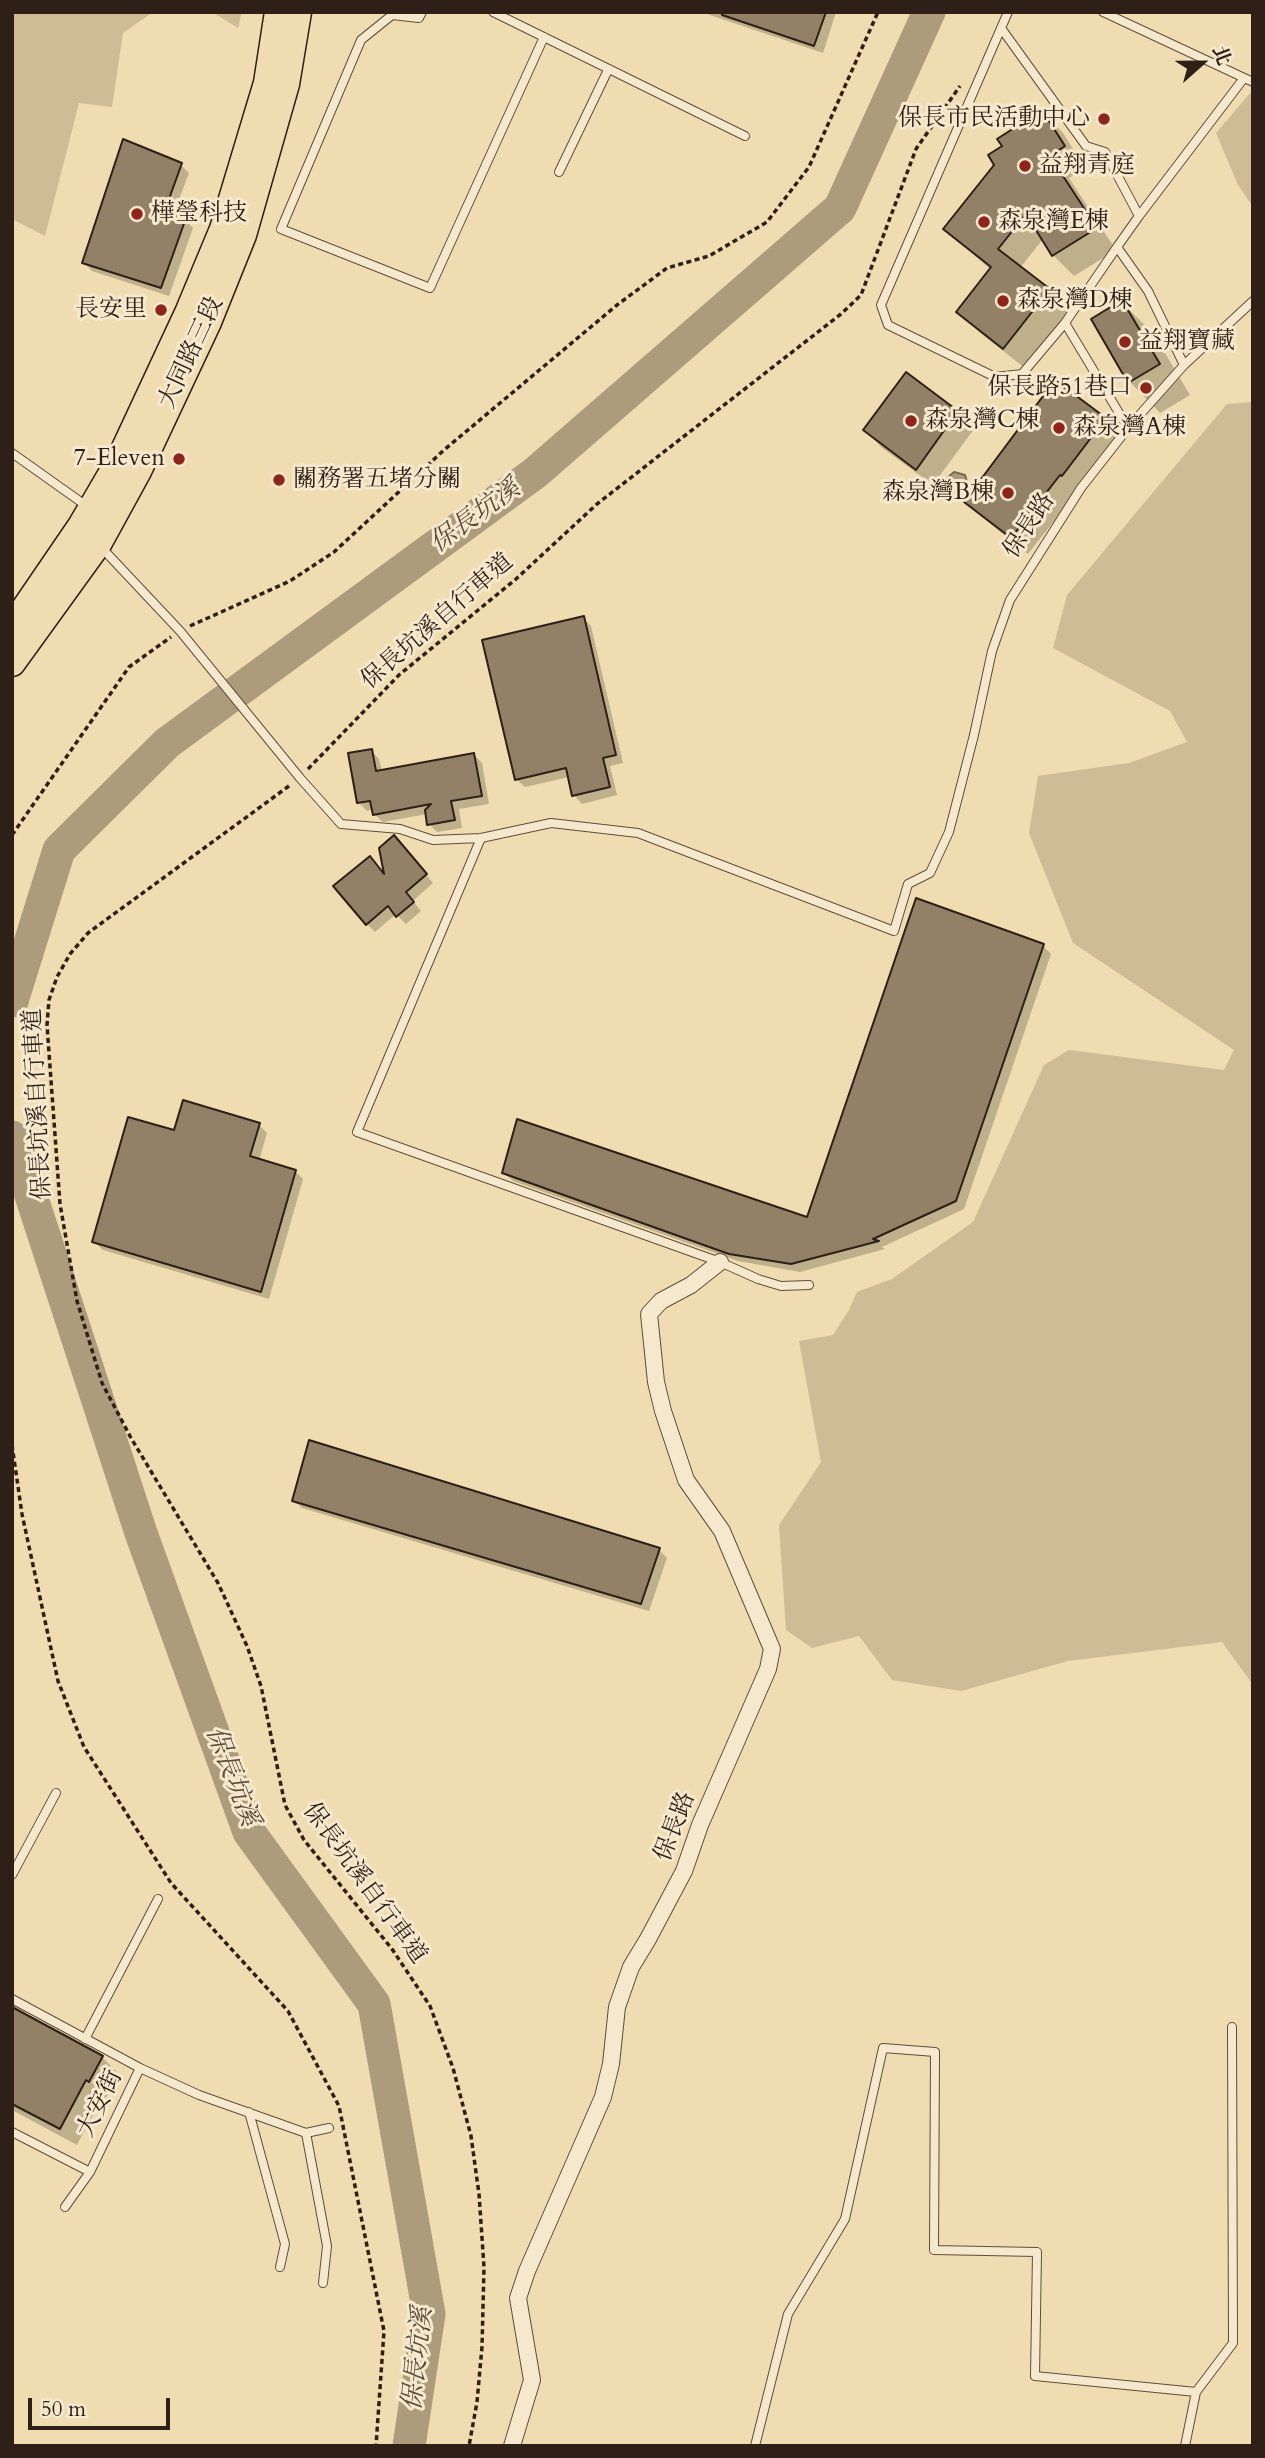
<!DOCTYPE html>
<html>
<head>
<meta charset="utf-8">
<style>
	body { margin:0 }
	#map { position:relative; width:1265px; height:2458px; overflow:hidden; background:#efdcb0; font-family:Cardo,"Noto Serif TC",serif }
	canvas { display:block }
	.frame { position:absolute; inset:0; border:14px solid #2e1f17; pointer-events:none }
	.north { position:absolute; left:1167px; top:28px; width:70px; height:70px; -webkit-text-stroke:5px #f5e8cc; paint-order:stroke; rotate:69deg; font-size:19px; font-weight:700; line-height:28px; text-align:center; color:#2e1f17 }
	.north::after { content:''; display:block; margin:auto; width:24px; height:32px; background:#2e1f17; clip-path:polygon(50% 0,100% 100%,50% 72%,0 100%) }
	.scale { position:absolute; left:28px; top:2398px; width:142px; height:32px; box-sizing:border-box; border:4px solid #2e1f17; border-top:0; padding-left:9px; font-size:21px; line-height:24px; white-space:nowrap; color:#2e1f17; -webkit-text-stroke:5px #f5e8cc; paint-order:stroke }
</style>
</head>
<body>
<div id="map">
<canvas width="1265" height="2458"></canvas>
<div class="frame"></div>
<div class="north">北</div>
<div class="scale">50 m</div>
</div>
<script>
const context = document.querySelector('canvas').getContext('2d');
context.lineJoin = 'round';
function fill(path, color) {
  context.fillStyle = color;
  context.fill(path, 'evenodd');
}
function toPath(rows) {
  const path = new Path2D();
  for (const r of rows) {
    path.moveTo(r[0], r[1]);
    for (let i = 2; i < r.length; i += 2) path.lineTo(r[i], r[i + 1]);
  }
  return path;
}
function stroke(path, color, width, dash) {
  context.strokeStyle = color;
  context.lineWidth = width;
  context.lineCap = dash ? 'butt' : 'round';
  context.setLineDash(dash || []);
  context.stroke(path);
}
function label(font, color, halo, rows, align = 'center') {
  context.font = font + ' Cardo,"Noto Serif TC",serif';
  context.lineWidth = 6;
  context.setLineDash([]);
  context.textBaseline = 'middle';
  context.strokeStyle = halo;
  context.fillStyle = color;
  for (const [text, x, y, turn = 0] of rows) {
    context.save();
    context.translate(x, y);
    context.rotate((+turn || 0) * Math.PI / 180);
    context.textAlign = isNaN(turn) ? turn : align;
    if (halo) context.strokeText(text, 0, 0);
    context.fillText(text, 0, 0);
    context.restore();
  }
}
const green = toPath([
	[12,12,153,12,123,33,112,107,79,103,45,236,12,219],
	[212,12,242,12,238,28],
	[1251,92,1253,92,1253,207,1238,185,1216,133],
	[1253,402,1253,1685,1222,1642,1068,1661,961,1691,892,1680,859,1636,812,1648,786,1630,779,1525,821,1462,799,1341,833,1335,849,1310,857,1292,892,1279,973,1222,1044,1065,1069,1050,1224,1070,1234,1050,1073,943,1029,833,1038,776,1129,763,1187,742,1170,711,1053,648,1067,595,1227,404]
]);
const water = toPath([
	[954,472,965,475,967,482,950,496,935,498,928,492,932,483,946,479,954,472]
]);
const shadow = toPath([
	[701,12,836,12,823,53],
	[1042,112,1063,133,1085,168,1069,178,1116,250,1074,276,1053,255,1043,239,1020,268,1048,291,1069,311,1025,368,979,332,959,311,991,270,946,229,996,165,1004,147],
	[181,165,189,173,173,215,185,220,193,228,169,296,92,271,84,263],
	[1122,303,1153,333,1190,395,1160,413,1130,382,1093,320],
	[906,375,957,412,974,429,933,485,881,447,865,430],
	[1105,419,1121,436,1028,554,983,518,966,501],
	[583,618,591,626,623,763,610,766,617,795,582,804,574,795,569,777,525,787,516,779],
	[371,751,379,759,382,772,474,755,482,763,489,804,459,809,462,828,437,832,429,824,427,814,383,822,374,814,373,809,367,811,359,803],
	[402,846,433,883,413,901,421,911,406,924,396,914,375,932,367,924],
	[1043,946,1051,954,964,1209,882,1247,885,1249,800,1272,738,1261,513,1181,504,1172,808,1219],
	[259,1125,267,1133,259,1161,295,1171,303,1179,269,1299,103,1250,94,1242],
	[293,1500,659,1550,667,1558,649,1611,302,1508],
	[12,1996,26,2010,23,2014,102,2057,119,2074,106,2098,103,2096,77,2145,12,2110]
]);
const river = toPath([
	[12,1001,59,850,167,743,535,473,840,208,929,12],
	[12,1137,141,1533,249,1832,374,2004,429,2314,409,2446]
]);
const building = toPath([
	[722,12,826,12,814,46,722,15,722,12],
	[1042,110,1065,146,1050,156,1097,228,1052,256,1026,214,998,249,1050,289,1003,349,956,312,991,267,943,229,994,165,988,155,1002,146,997,139,1042,110],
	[123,139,182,163,165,210,186,218,161,288,82,263,123,139],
	[1122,300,1160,364,1128,383,1091,319,1122,300],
	[906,372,958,411,916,470,863,430,906,372],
	[1055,380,1106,418,1062,476,1060,475,1011,538,964,502,1055,380],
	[584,616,616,755,603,758,610,787,572,796,566,768,515,780,482,640,584,616],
	[372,749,376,771,474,753,482,796,451,801,455,820,427,825,425,810,431,804,373,815,370,801,357,803,348,753,372,749],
	[394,835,427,874,406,892,414,902,396,917,388,906,366,925,333,886,370,856,384,874,379,848,394,835],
	[916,898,1044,944,956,1201,873,1239,879,1241,791,1264,729,1254,502,1173,517,1119,807,1217,916,898],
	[183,1100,260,1123,250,1156,296,1170,261,1292,92,1242,128,1117,174,1130,183,1100],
	[309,1440,660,1548,641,1604,292,1501,309,1440],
	[12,2007,103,2056,89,2082,86,2080,60,2129,12,2104,12,2007]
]);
const path = toPath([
	[190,626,290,581,334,552,444,450,617,305,667,268,709,256,767,222,809,167,878,12],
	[308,769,399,675,516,579,597,504,841,314,861,295,916,149,960,86],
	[289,786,88,933,70,954,57,977,49,1000,47,1025,60,1204,77,1301,102,1383,131,1438,218,1583,247,1646,261,1686,285,1805,304,1840,392,1949,430,2006,453,2068,471,2136,479,2194,484,2267,482,2347,477,2402,469,2446],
	[12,835,129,667,171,637],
	[12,1445,22,1514,58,1681,84,1747,171,1883,288,2011,339,2106,384,2331,376,2446]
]);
const service = toPath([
	[422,12,419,18,392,15,361,40,281,229,430,288,544,37],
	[493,12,745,136],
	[1008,12,881,305,888,325,995,377,1022,374,1065,323,1128,428],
	[1103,12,1253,82],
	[1001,28,1086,146,1105,152,1139,216,1117,247,1148,291,1184,365],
	[559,172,608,70],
	[1139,216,1244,78],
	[1065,323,1117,247],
	[12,453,88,507],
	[100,546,180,631,300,778,341,824,400,829,433,840,481,838,551,823,638,833,894,931,908,884,930,873,949,832,974,735,992,651,1010,600,1081,488,1128,428,1184,365,1253,301],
	[481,838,357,1132,720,1262,758,1279,781,1286,809,1285],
	[12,1875,56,1793],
	[12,1999,140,2068,199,2095,306,2133,329,2128],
	[85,2039,158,1899],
	[249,2112,285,2244,280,2267],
	[12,2132,90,2172],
	[306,2133,327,2246,323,2283],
	[65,2207,90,2172,140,2068],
	[755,2446,788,2314,845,2219,883,2048,935,2052,934,2250,1037,2252,1035,2376,1196,2392,1233,2343,1232,2027],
	[1185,2446,1196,2392]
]);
const minor = toPath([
	[512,2446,532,2380,518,2298,527,2271,603,2097,611,2064,617,2007,631,1967,648,1939,684,1871,700,1825,768,1669,772,1649,722,1531,686,1480,663,1411,656,1382,649,1314,661,1301,691,1285,720,1262]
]);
const primary = toPath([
	[12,627,81,526,119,461,188,313,223,229,267,83,278,12],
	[12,663,98,544,138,471,208,322,243,235,286,84,298,12]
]);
const markers = [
	[1104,119,7,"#8f2418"],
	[1025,166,7,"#8f2418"],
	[137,214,7,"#8f2418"],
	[984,222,7,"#8f2418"],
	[1003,301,7,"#8f2418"],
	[161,310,7,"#8f2418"],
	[1125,342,7,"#8f2418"],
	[1146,388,7,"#8f2418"],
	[911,421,7,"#8f2418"],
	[1059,428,7,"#8f2418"],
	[179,459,7,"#8f2418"],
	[279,480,7,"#8f2418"],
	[1008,493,7,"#8f2418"]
];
const poiNames = [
	["保長市民活動中心",1090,119,"right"],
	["益翔青庭",1039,166],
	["樺瑩科技",151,214],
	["森泉灣E棟",998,222],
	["森泉灣D棟",1017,301],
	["長安里",147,310,"right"],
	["益翔寶藏",1139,342],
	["保長路51巷口",1132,388,"right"],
	["森泉灣C棟",925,421],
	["森泉灣A棟",1073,428],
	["7-Eleven",165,459,"right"],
	["關務署五堵分關",293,480],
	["森泉灣B棟",994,493,"right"]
];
const streetNames = [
	["大同路三段",192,353,-65],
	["保長路",1030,526,-57],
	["保長坑溪自行車道",438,622,-41],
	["保長坑溪自行車道",39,1104,-93],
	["保長路",676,1827,-69],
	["保長坑溪自行車道",364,1884,54],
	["大安街",101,2104,-64]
];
const waterNames = [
	["保長坑溪",476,517,-36],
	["保長坑溪",231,1777,69],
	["保長坑溪",419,2359,-84]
];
fill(green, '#cebc96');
fill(water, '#ad9c7c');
stroke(water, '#7a6a54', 2);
fill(shadow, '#0003');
stroke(river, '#ad9c7c', 33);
fill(building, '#928167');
stroke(building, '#2e1f17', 2);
stroke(service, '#5e4e3d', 10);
stroke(minor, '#5e4e3d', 18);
stroke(primary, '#2e1f17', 29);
stroke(path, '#2e1f17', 3.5, [5, 3.5]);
stroke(service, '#f5e8cc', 8);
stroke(minor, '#f5e8cc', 16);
stroke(primary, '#efdcb0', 26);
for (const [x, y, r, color] of markers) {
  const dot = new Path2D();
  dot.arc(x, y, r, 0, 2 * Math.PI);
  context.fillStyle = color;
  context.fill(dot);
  stroke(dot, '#f5e8cc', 2.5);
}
label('24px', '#2e1f17', '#f5e8cc', poiNames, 'left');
label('24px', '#2e1f17', '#f5e8cc', streetNames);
label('italic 26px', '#5a4b3a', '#f5e8cc', waterNames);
</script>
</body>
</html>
